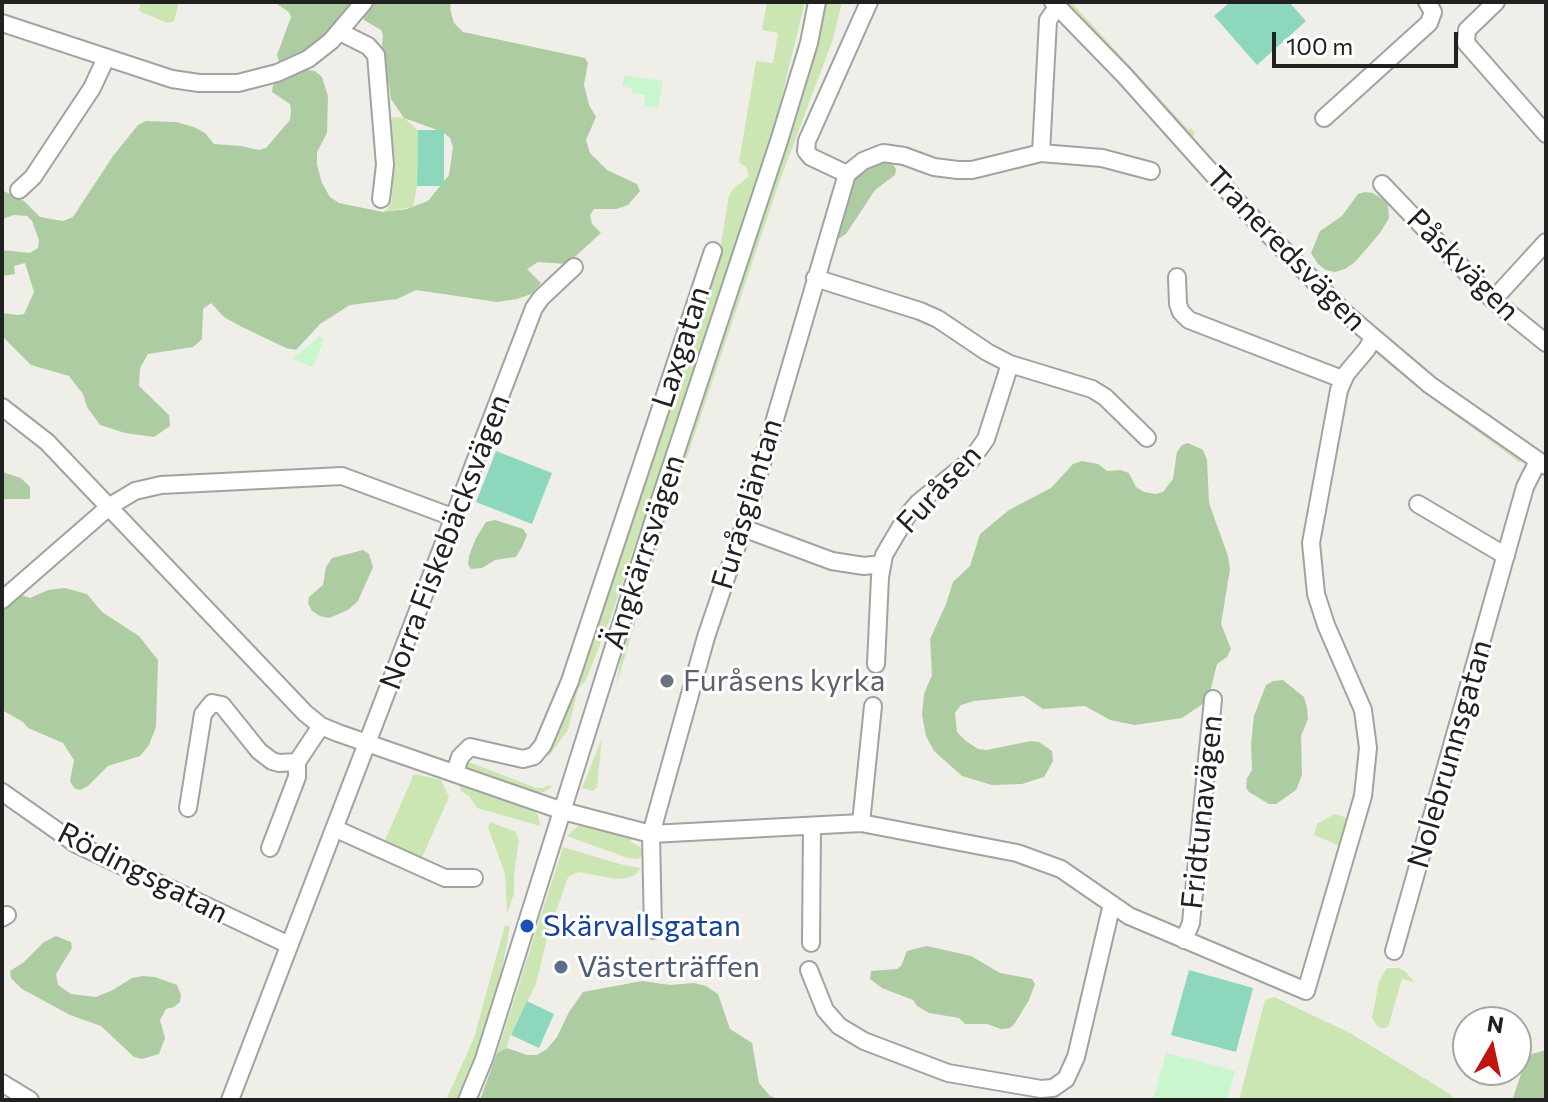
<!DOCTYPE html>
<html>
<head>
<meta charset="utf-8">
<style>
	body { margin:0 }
	#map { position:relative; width:1548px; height:1102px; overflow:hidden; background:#f0eee8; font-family:Commissioner,sans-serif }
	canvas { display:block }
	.frame { position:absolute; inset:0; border:4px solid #212121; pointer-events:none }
	.north { position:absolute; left:1452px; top:1006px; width:80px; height:80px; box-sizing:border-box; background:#fff; border:2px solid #a6a6a6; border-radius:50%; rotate:9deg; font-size:22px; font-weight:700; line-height:32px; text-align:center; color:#212121 }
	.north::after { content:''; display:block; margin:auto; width:28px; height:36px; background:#c11411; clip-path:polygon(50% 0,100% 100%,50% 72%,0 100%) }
	.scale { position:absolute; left:1272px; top:32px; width:186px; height:36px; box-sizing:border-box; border:4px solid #212121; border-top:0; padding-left:10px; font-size:24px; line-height:28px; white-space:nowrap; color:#212121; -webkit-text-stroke:6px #fff; paint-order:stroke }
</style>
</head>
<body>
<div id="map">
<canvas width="1548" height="1102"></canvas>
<div class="frame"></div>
<div class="north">N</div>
<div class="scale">100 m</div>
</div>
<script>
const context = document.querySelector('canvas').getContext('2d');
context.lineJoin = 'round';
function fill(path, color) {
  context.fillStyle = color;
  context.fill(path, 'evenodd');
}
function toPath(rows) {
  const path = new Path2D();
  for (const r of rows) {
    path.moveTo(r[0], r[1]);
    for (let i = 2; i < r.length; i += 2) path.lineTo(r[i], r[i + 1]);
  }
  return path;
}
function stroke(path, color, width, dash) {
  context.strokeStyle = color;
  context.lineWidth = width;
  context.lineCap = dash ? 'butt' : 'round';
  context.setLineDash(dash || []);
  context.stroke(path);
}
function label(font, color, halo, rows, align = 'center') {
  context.font = font + ' Commissioner,sans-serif';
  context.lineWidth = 6;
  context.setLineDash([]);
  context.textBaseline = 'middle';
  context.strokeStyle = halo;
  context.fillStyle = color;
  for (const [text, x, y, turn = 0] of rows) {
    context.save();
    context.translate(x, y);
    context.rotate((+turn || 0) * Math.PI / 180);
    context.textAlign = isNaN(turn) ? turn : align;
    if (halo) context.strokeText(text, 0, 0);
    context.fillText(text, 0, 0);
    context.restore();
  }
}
const grass = toPath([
	[141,2,179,2,174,21,167,23,139,11],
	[767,2,805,2,781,100,760,171,612,614,586,680,578,689,568,730,549,756,547,752,581,673,717,267,729,196,733,189,749,176,746,167,739,162,756,61,773,63,778,33,762,30],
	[827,2,842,2,833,39,779,183,669,511,616,686,624,639,641,578,791,133,810,73],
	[1068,2,1071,2,1189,130,1191,128,1195,133,1193,136,1190,138,1065,5],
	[393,117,404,118,418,130,417,186,413,207,383,212,389,207,392,198,390,175,393,161,389,122],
	[1378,353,1515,453,1522,464,1423,392,1377,354],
	[602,738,597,787,593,791,582,788],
	[464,760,536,788,543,788,549,785,552,787,544,792,531,792,470,771],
	[414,774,441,780,449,797,420,862,383,845],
	[458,783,532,810,538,815,540,826,477,808,469,796,461,791],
	[1334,814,1348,818,1340,846,1314,835,1317,824],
	[490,822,516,832,519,841,514,874,514,894,507,913,505,874,488,827],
	[579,825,595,827,631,839,631,842,642,848,643,856,637,859,628,858,567,836],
	[563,847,623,865,641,868,635,875,627,878,617,879,578,872,568,877,547,938,536,984,509,1038,507,1048,497,1053],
	[505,925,510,927,502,969,485,1031,456,1100,446,1100,474,1038],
	[1387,968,1398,968,1405,971,1414,982,1402,979,1388,1027,1384,1028,1378,1027,1372,1018,1379,981],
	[1274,997,1350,1033,1450,1094,1454,1100,1239,1100,1265,1000]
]);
const forest = toPath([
	[274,2,355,2,327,34,305,54,283,62,279,61,277,55,291,17,289,12],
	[371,2,451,2,450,9,454,23,463,32,585,58,588,63,584,85,589,105,596,117,586,140,590,153,607,170,637,184,640,191,628,205,616,209,594,209,590,215,592,224,601,233,567,264,538,262,527,269,541,283,531,294,517,299,497,302,416,290,397,299,350,305,320,324,296,350,286,348,240,326,224,317,211,303,203,309,202,339,193,347,148,354,140,368,139,386,169,415,170,426,154,437,125,433,100,425,87,407,83,394,69,376,31,365,2,336,2,313,18,315,24,314,34,292,25,263,14,266,15,274,2,276,2,250,30,253,38,248,39,240,32,221,27,216,14,215,2,219,2,190,24,201,40,217,63,221,73,217,113,156,138,125,146,121,176,122,194,127,205,133,214,144,241,146,259,150,266,148,290,120,291,111,290,104,272,92,273,85,295,71,307,70,315,71,322,77,328,96,327,133,317,152,317,165,322,183,330,197,339,203,383,212,407,209,428,201,449,175,453,147,450,138,443,132,404,118,391,99,382,44,383,35,381,30,364,20,364,12],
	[887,161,891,162,896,169,895,175,875,190,846,234,833,242,852,181,858,173,874,164],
	[1365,192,1373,193,1384,200,1388,205,1389,218,1380,233,1355,262,1345,269,1335,272,1326,270,1318,264,1311,253,1320,231,1342,216,1358,194],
	[1188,443,1203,450,1207,460,1209,503,1228,556,1230,569,1221,624,1231,649,1227,657,1217,664,1209,696,1204,703,1182,718,1135,725,1110,720,1085,706,1043,709,1024,696,974,701,961,705,955,713,957,732,966,741,978,749,987,750,1031,741,1039,742,1052,751,1053,761,1044,777,1022,784,992,785,962,776,934,751,926,736,922,715,924,694,932,675,930,639,946,604,953,582,970,566,980,534,1009,510,1051,488,1073,464,1082,461,1098,464,1107,471,1120,470,1129,473,1136,487,1144,492,1156,494,1163,492,1173,479,1177,452,1182,445],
	[2,472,21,478,30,487,30,499,2,499],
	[495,520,523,529,527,535,522,547,516,557,495,560,482,568,471,569,468,564,469,556,476,538,486,522],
	[363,550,369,554,373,567,358,601,348,610,329,618,320,616,312,611,308,603,309,597,323,585,326,567,332,558],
	[65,588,87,594,102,612,139,636,158,660,156,727,149,745,140,756,108,766,88,786,80,790,74,788,70,781,74,760,63,743,28,728,23,722,2,710,2,608,21,595,30,598,48,590],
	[1283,680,1304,697,1307,708,1308,719,1301,736,1302,775,1296,790,1276,804,1269,804,1249,792,1246,788,1247,778,1252,770,1251,745,1254,716,1266,685,1273,681],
	[56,936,71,942,72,948,56,974,58,985,71,994,96,997,113,990,132,978,143,976,155,977,177,985,181,995,180,1002,174,1007,166,1009,160,1020,165,1038,159,1054,142,1059,134,1057,101,1026,70,1015,22,989,11,978,10,971,24,962,44,942],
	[927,946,971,956,1000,973,1032,979,1035,984,1029,1000,1015,1023,1010,1028,1001,1029,987,1024,965,1024,959,1018,929,1013,917,1006,913,1000,882,988,870,979,871,971,897,969,901,966,907,951],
	[642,981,670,985,694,983,706,986,718,994,730,1029,752,1043,759,1083,770,1096,780,1100,480,1100,497,1053,507,1048,527,1055,537,1055,547,1049,557,1037,569,1012,583,992],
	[1546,1050,1546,1100,1507,1100,1513,1098,1524,1065,1532,1054]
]);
const park = toPath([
	[624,75,663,81,658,108,644,106,645,95,631,93,632,88,622,86],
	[320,336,324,339,313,367,292,359],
	[1166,1053,1235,1071,1227,1100,1153,1100]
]);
const pitch = toPath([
	[1230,2,1289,2,1306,21,1257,65,1214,16],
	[418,130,444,130,444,186,417,186],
	[496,451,552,473,532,524,476,502],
	[1189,970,1253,988,1236,1052,1171,1035],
	[527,1001,554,1014,539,1048,511,1035]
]);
const minor = toPath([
	[869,2,807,141,806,151,811,157,847,174,863,161,883,153,904,156,934,167,958,170,972,170,1041,153,1102,158,1151,171],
	[1053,2,1124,75,1244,209,1345,313,1430,385,1546,466],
	[1496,2,1467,30,1466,43,1546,134],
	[2,23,172,79,199,83,238,83,277,73,308,59,331,41,364,2],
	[340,32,368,46,376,55,385,165,381,199],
	[1324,118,1429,23,1433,12,1427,2],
	[1041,153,1048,20,1058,6],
	[1382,184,1493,300,1546,343],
	[19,190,33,177,92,88,106,58],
	[1177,277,1178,304,1181,312,1189,320,1342,379],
	[815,278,920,311,938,319,987,352,1010,364,1092,389,1105,397,1147,438],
	[1493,300,1546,242],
	[2,407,47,442,305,713,321,726,338,733,563,811,651,834,861,823,1017,853,1061,869,1129,916,1306,991,1363,796,1368,748,1363,710,1326,625,1316,594,1311,543,1339,390,1346,374,1367,349,1373,338],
	[1418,504,1506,556],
	[743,528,832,561,864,566,881,564],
	[2,600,110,506,135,491,161,485,342,476,455,518],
	[876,664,880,577,884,555,907,516,918,503,971,460,986,439,1010,364],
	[455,773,460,757,470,747,523,759,534,756,543,745,570,681,713,251],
	[2,792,76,844,289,945],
	[188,808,203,714,212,703,222,705,259,751,272,761,279,763,297,762,321,726],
	[861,823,873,706],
	[336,829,445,878,474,878],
	[270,848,297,777,297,762],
	[2,918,7,915],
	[653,930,651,834,706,637,743,528,847,174],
	[1184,940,1191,923,1213,699],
	[811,943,812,826],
	[1394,951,1525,487,1538,461],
	[809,970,825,1010,839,1026,864,1041,948,1073,1041,1089,1053,1088,1066,1079,1076,1057,1112,904],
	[2,1083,30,1100],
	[230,1100,534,308,541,298,574,267],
	[467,1100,484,1059,661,497,779,141,809,43,817,2]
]);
const markers = [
	[667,681,8,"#6b7280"],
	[527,926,8,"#1a4fb4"],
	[561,967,8,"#5c6f8a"]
];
const streetNames = [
	["Traneredsvägen",1286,249,46],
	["Påskvägen",1463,265,45],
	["Laxgatan",681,347,-72],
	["Furåsen",939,489,-47],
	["Furåsgläntan",747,504,-73],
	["Norra Fiskebäcksvägen",445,542,-69],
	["Ängkärrsvägen",644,552,-72],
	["Nolebrunnsgatan",1450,754,-74],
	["Fridtunavägen",1202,812,-84],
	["Rödingsgatan",143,873,27]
];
const worshipNames = [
	["Furåsens kyrka",683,681]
];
const transitNames = [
	["Skärvallsgatan",543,926]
];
const serviceNames = [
	["Västerträffen",577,967]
];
fill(grass, '#cbe6b3');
fill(forest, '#adcca1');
fill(park, '#caf6ce');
fill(pitch, '#8dd8bd');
stroke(minor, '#a2a2a2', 20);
stroke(minor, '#fff', 16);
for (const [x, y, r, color] of markers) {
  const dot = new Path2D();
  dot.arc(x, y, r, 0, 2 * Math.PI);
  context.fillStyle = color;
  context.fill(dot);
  stroke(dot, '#fff', 3);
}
label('30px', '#212121', '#fff', streetNames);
label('30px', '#5b616d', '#fff', worshipNames, 'left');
label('30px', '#164399', '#fff', transitNames, 'left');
label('30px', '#4e5e75', '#fff', serviceNames, 'left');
</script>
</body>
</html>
